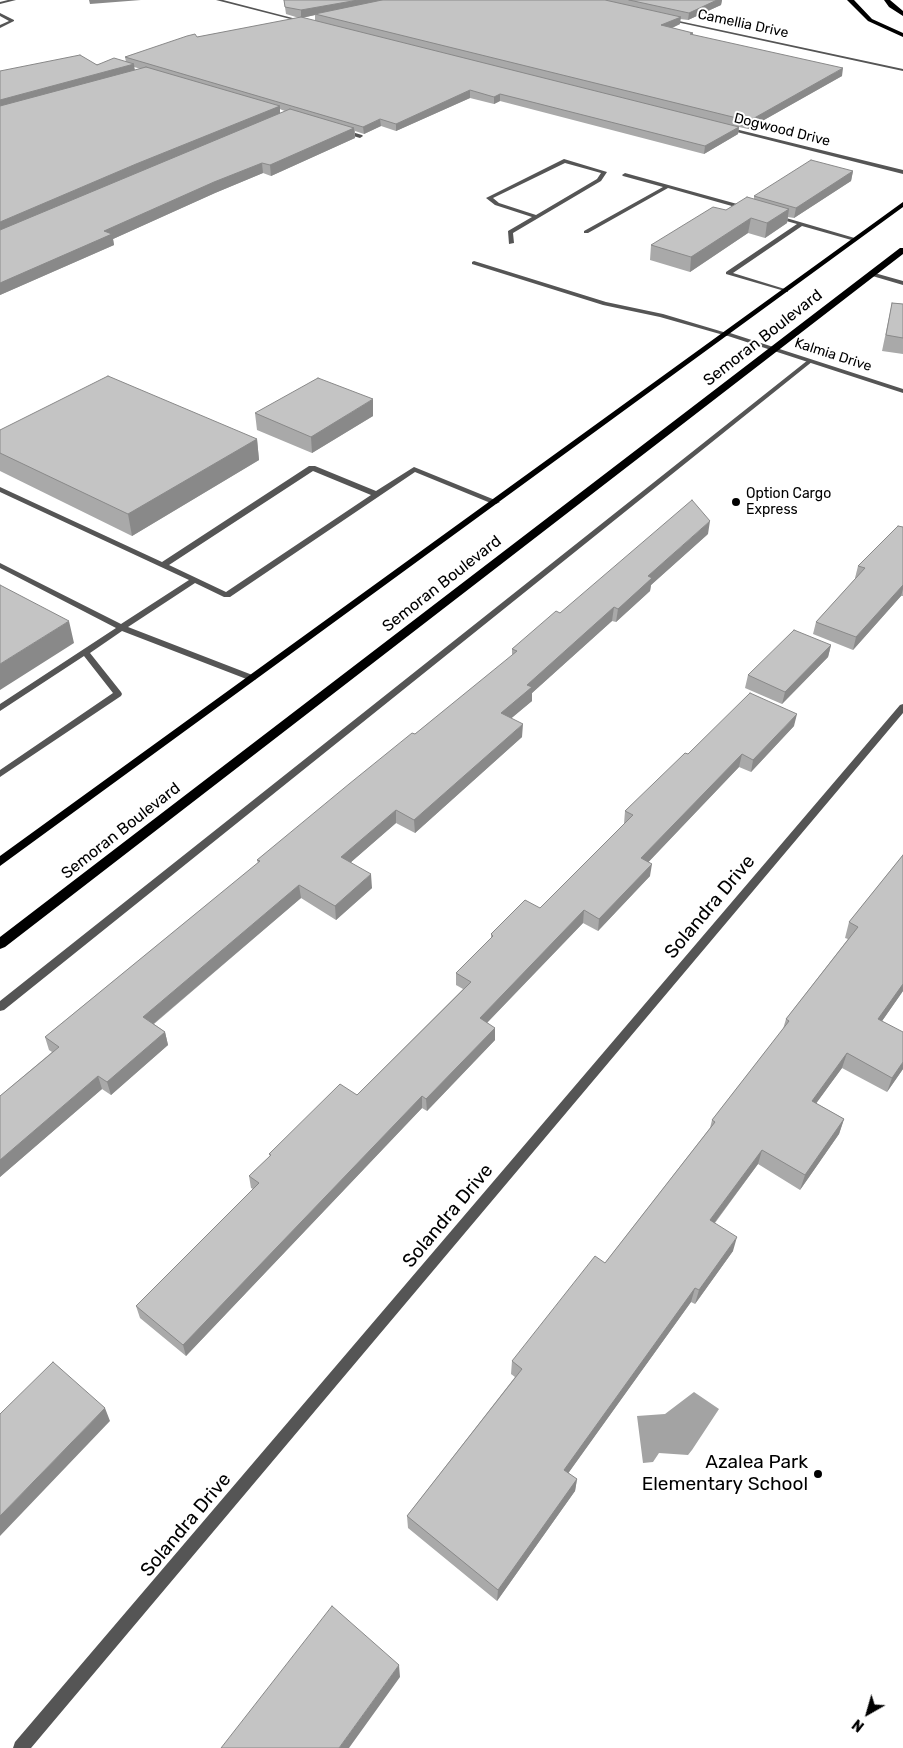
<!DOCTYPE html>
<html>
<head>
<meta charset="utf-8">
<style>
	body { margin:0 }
	#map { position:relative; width:903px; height:1748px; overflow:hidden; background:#fff; font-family:Rubik,sans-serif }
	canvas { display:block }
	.north { position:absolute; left:843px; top:1688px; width:50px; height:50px; -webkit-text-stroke:4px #fff; paint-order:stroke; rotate:218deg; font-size:14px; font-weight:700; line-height:20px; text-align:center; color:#000 }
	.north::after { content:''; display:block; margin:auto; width:18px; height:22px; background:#000; clip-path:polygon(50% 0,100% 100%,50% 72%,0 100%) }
</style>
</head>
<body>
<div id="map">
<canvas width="903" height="1748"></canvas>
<div class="north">N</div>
</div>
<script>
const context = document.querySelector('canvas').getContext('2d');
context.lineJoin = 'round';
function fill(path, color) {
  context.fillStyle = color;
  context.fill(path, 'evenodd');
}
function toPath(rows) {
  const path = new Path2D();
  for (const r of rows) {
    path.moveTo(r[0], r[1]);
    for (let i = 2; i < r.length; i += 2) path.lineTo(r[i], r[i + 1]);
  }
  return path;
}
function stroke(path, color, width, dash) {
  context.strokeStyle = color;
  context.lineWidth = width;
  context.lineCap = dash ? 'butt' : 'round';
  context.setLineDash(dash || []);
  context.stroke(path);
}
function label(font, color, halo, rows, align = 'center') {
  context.font = font + ' Rubik,sans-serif';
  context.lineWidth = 4;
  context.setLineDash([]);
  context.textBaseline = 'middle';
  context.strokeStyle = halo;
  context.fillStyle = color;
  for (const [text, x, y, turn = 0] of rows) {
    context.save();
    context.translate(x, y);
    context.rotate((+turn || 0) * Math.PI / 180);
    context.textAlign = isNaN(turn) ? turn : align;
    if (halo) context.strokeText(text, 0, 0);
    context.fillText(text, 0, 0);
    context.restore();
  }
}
const water = toPath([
	[694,1392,719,1409,692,1450,688,1455,659,1453,653,1462,643,1463,637,1416,665,1414]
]);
const service = toPath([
	[0,13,14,20,14,21,0,28,0,25,9,21,0,16,0,13],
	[342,129,362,135,363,136,360,138,340,132,342,129],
	[564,159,607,172,601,181,513,233,514,243,509,244,508,231,532,217,495,205,486,198,564,159],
	[565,163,601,173,597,179,536,215,499,203,493,198,565,163],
	[625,173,748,207,749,208,746,210,668,188,588,233,584,233,584,231,663,187,623,176,622,175,625,173],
	[772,215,776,215,858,239,855,241,802,226,733,273,788,290,788,292,726,274,726,272,797,224,772,217,772,215],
	[474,261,606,302,663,314,730,334,727,336,660,317,603,305,472,264,472,262,474,261],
	[871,272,903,281,903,285,869,275,868,274,871,272],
	[808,360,813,361,4,1010,0,1011,0,1001,808,360],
	[309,466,315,466,376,491,414,467,500,502,496,504,493,504,415,472,230,597,224,597,195,583,128,627,255,676,256,678,255,680,249,680,122,631,90,653,121,692,122,694,121,696,0,777,0,770,113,693,84,656,0,711,0,704,116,628,0,568,0,563,121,624,189,580,0,492,0,487,162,562,309,466],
	[313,471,371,495,226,592,169,565,313,471]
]);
const minor = toPath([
	[8,0,16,0,0,4,0,2,8,0],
	[216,0,223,0,308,22,306,23,216,0],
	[665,18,903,69,903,71,667,20,665,18],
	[727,127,903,170,903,174,725,129,727,127],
	[727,332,903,389,903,393,725,335,724,334,727,332],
	[903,704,903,713,31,1748,13,1748,15,1742,900,705,903,704]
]);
const primary = toPath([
	[903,202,903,207,0,866,0,856,903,202],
	[900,248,903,248,903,254,5,947,0,949,0,937,900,248]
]);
const motorway = toPath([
	[847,0,854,0,872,19,903,33,903,37,868,21,847,0],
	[884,0,890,0,903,11,903,16,889,7,884,0]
]);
const wall = toPath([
	[284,0,722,0,721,5,688,20,680,19,680,24,672,28,693,33,693,35,842,76,748,129,739,127,738,134,704,154,527,108,500,101,494,104,470,98,396,131,381,126,364,134,355,131,355,138,271,176,263,173,215,193,113,239,114,245,0,295,0,71,126,62,125,57,197,37,299,18,286,14],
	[315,15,315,21,302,18],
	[134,67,141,69,135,70],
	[280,109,282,110,285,111,280,113],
	[853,171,851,181,794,218,788,217,787,223,765,238,748,233,690,272,650,260,651,245,726,210,754,199,754,196],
	[892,303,903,304,903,354,882,351],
	[255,413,373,416,312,453,257,430],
	[0,430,257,439,259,460,132,536,0,471],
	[903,527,903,596,901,596,853,650,813,634,816,622,856,578,855,578,858,566],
	[708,534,651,585,650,591,616,622,612,621,532,693,532,701,511,718,522,737,415,833,396,823,351,862,372,888,336,920,301,898,154,1024,165,1032,168,1045,111,1095,102,1089,0,1177,0,1096,52,1052,49,1050,45,1037,258,863,257,860,415,734,512,656,512,649,560,613],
	[831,645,828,657,782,704,745,688,748,675],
	[794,726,751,772,739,767,648,862,650,876,598,931,583,923,487,1023,495,1040,427,1111,422,1108,186,1356,140,1318,136,1306,253,1189,251,1188,249,1176,270,1156,269,1154,357,1095,463,989,456,985,456,973,491,938,491,934,540,908,624,824,625,811,688,754],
	[903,855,903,991,882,1021,903,1069,887,1092,842,1068,816,1103,844,1119,839,1134,800,1190,758,1164,715,1223,733,1251,695,1304,691,1302,568,1473,577,1479,575,1491,497,1601,408,1528,407,1516,515,1377,511,1374,512,1361,605,1263,710,1128,712,1120,783,1029,786,1019,848,939,845,938,849,922]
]);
const shadedWall = toPath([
	[89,0,141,0,90,4],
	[358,0,399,0,315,14,315,15,301,18,301,10],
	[717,0,722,0,721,5,688,20,689,13],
	[681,17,680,24,661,33,661,25],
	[134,64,135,74,0,110,0,100],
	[843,68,842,76,748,129,749,121],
	[470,90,470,98,396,131,396,124],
	[500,94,500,101,494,104,494,97],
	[280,106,280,116,0,234,0,222,136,164],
	[380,119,381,126,364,134,363,127],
	[739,127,738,134,704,154,705,146],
	[354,128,355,138,271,176,270,165],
	[262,163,263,173,215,193,113,239,114,245,0,295,0,283,104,231,214,182],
	[853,171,851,181,794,218,796,208],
	[789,209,787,223,765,238,767,223],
	[751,218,748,233,690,272,691,257],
	[373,399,373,416,312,453,311,437],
	[257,439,259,460,132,536,128,514],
	[710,521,708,534,651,585,650,591,616,622,618,609,648,576],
	[903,585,903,589,901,596,853,650,856,637],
	[614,607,612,621,532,693,532,701,501,727,501,713,527,685],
	[69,621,74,643,0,690,0,664],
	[831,645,828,657,782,704,785,692],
	[797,714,794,726,751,772,753,760],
	[523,724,522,737,415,833,414,820],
	[742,754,739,767,640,871,641,858],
	[396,810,396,823,342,870,341,857],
	[652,864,650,876,598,931,599,919],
	[371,874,372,888,336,920,335,906],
	[299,885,301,898,146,1030,143,1017],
	[584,910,583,923,479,1031,480,1018],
	[903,984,903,991,873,1034,878,1019],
	[495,1028,495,1040,427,1111,426,1099],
	[165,1032,168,1045,111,1095,107,1082],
	[847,1053,842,1068,807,1116,812,1101],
	[903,1062,903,1069,887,1092,892,1078],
	[98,1076,102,1089,0,1177,0,1160],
	[422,1096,422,1108,186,1356,183,1345],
	[844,1119,839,1134,800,1190,805,1175],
	[762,1150,758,1164,706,1234,710,1220],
	[737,1237,733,1251,695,1304,699,1290],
	[695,1288,691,1302,562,1482,564,1470],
	[105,1408,110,1421,0,1536,0,1516],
	[577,1479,575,1491,497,1601,498,1590],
	[399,1665,400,1677,349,1748,339,1748]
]);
const building = toPath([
	[284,0,358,0,301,10,285,7,284,0],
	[382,0,605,0,681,17,661,25,693,33,690,34,843,68,749,121,315,14,382,0],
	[629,0,717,0,689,13,629,0],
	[301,17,739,127,705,146,528,101,500,94,494,97,470,90,396,124,380,119,363,127,125,57,187,36,195,34,197,37,301,17],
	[80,55,97,65,114,58,134,64,0,100,0,71,80,55],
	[146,67,280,106,136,164,0,222,0,106,146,67],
	[290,109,354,128,270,165,262,163,214,182,104,231,112,234,0,283,0,230,290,109],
	[811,160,853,171,796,208,754,196,811,160],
	[747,197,789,209,767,223,751,218,691,257,651,245,713,207,726,210,747,197],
	[892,303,903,304,903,338,886,335,892,303],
	[108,376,257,439,128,514,0,453,0,430,108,376],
	[318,378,373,399,311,437,255,413,318,378],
	[692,500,710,521,648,576,652,578,618,609,614,607,527,685,532,687,501,713,523,724,414,820,396,810,341,857,371,874,335,906,299,885,143,1017,165,1032,107,1082,98,1076,0,1160,0,1096,59,1047,45,1037,260,861,257,860,349,784,412,733,415,734,517,651,512,649,556,611,560,613,692,500],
	[898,526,903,527,903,585,856,637,816,622,865,568,858,566,898,526],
	[0,585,69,621,0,664,0,585],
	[794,630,831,645,785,692,748,675,794,630],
	[750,693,797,714,753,760,742,754,641,858,652,864,599,919,584,910,480,1018,495,1028,426,1099,422,1096,183,1345,136,1306,259,1183,249,1176,271,1155,269,1154,340,1084,357,1095,471,982,456,973,493,936,491,934,525,900,540,908,633,815,625,811,685,753,688,754,750,693],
	[903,855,903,984,878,1019,903,1032,903,1062,892,1078,847,1053,812,1101,844,1119,805,1175,762,1150,710,1220,737,1237,699,1290,695,1288,564,1470,577,1479,498,1590,407,1516,522,1369,512,1361,595,1256,605,1263,715,1122,712,1120,789,1021,786,1019,858,927,849,922,903,855],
	[53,1362,105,1408,0,1516,0,1414,53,1362],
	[332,1606,399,1665,339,1748,221,1748,332,1606]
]);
const markers = [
	[736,502,5,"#000"],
	[818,1474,5,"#000"]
];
const farStreetnames = [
	["Camellia Drive",743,24,12],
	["Dogwood Drive",782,130,14],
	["Kalmia Drive",833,355,18]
];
const farPoinames = [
	["Option Cargo",746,494],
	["Express",746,510]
];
const streetNames = [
	["Semoran Boulevard",763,338,-38],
	["Semoran Boulevard",442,584,-38],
	["Semoran Boulevard",121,831,-38]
];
const nearStreetnames = [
	["Solandra Drive",710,907,-50],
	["Solandra Drive",448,1216,-50],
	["Solandra Drive",186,1525,-50]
];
const nearPoinames = [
	["Azalea Park",808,1463],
	["Elementary School",808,1485]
];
fill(water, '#a3a3a3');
fill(service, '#555');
fill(minor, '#555');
fill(primary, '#000');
fill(motorway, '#000');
fill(wall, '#a9a9a9');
fill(shadedWall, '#898989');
fill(building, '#c4c4c4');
stroke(building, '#898989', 1);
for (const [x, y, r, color] of markers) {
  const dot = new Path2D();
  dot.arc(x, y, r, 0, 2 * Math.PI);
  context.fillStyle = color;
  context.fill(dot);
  stroke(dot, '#fff', 2);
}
label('14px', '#000', '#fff', farStreetnames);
label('14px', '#000', '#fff', farPoinames, 'left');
label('16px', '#000', '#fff', streetNames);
label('19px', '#000', '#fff', nearStreetnames);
label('19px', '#000', '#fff', nearPoinames, 'right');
</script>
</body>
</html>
